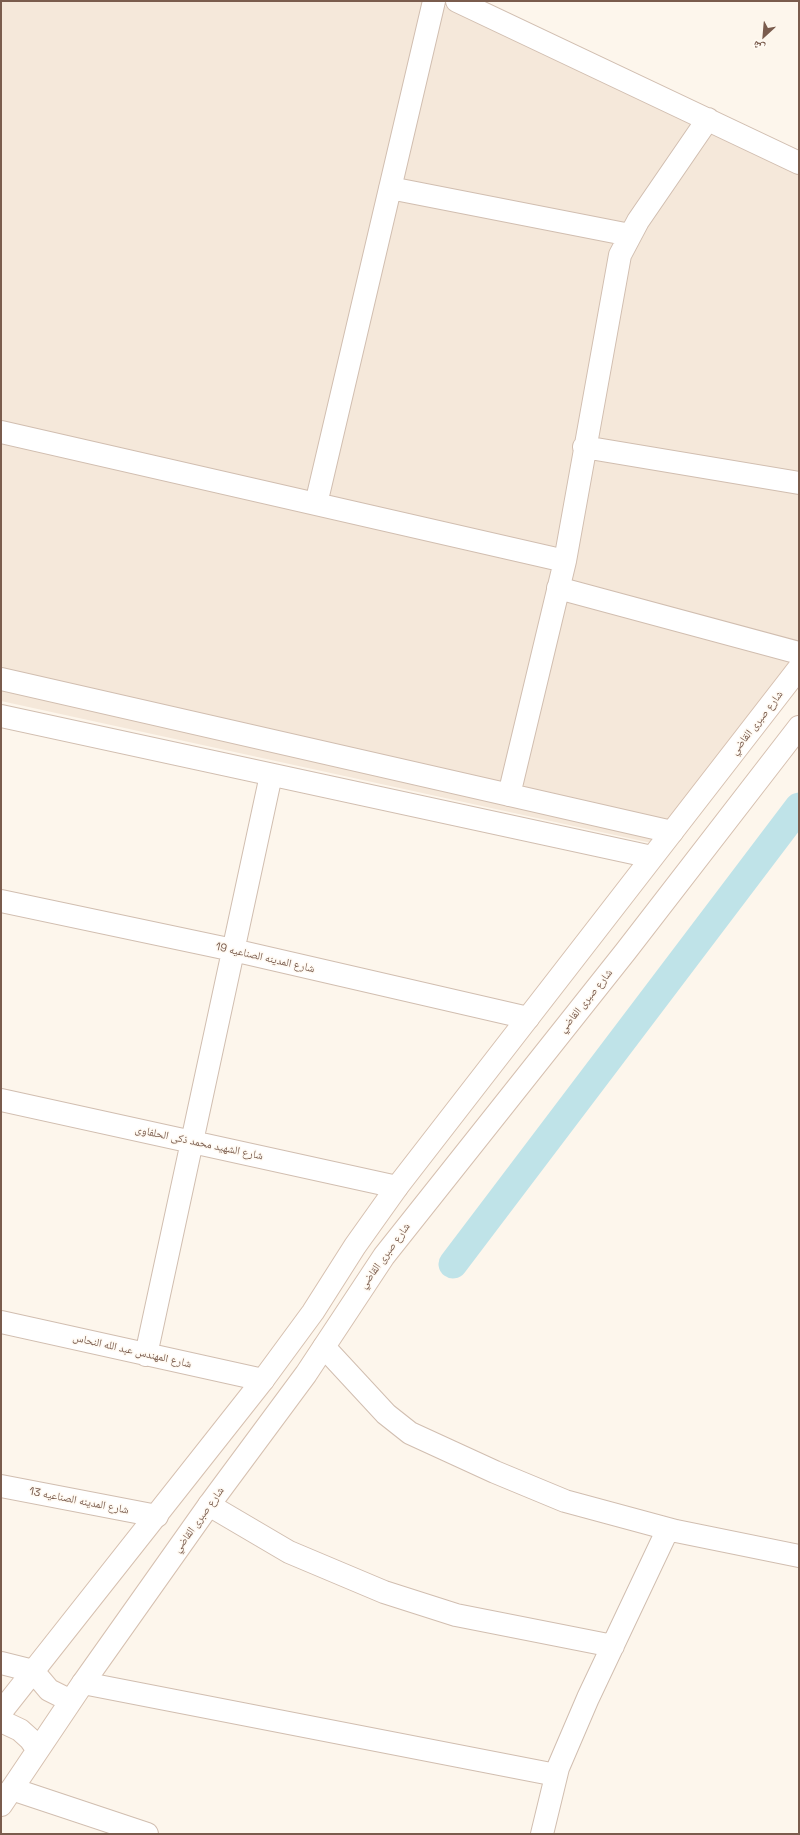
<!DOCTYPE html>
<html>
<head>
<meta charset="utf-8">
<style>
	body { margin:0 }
	#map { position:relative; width:800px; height:1835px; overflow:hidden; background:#fdf6ec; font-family:"Space Grotesk","Noto Naskh Arabic",sans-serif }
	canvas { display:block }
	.frame { position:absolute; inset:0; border:2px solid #7a5c4d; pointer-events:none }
	.north { position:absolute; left:744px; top:16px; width:40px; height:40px; -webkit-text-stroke:3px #fffaf3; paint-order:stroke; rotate:206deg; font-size:11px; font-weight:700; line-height:16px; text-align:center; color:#7a5c4d }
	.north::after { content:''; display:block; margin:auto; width:14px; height:18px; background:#7a5c4d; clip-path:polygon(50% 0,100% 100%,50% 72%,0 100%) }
</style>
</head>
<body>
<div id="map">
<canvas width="800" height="1835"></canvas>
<div class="frame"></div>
<div class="north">ش</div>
</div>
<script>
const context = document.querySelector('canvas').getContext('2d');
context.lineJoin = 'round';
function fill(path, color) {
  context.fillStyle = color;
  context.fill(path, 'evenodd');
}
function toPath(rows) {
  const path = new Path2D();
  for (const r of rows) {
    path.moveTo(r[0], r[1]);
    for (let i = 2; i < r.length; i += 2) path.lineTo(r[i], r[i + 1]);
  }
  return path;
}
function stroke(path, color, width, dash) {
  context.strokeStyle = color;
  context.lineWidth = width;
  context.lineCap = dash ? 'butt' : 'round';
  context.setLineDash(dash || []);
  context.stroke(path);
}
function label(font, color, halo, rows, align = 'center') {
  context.font = font + ' "Space Grotesk","Noto Naskh Arabic",sans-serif';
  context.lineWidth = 3;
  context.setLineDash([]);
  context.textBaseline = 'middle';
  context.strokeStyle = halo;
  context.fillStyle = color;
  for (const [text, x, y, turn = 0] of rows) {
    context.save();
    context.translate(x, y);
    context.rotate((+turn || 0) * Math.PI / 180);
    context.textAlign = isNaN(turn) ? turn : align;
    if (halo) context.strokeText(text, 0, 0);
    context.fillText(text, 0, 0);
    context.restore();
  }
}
const residential = toPath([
	[1,1,434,1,799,174,799,687,665,846,1,701]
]);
const canal = toPath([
	[453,1264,799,807]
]);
const street = toPath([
	[457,1,799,163],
	[390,188,630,235],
	[1,432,565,561],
	[584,447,799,483],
	[316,504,434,1],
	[558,588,799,653],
	[1,679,672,832],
	[1,716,652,857],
	[509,795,565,561,620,255,638,221,708,119],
	[1,901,233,950,528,1018],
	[1,1100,397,1187],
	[1,1322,263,1380],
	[324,1347,386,1414,410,1433,495,1472,565,1501,676,1531,799,1556],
	[146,1355,271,775],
	[1,1486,157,1516],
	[209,1505,289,1552,384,1592,456,1615,613,1646],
	[1,1663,33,1671],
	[83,1683,556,1775],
	[12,1789,147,1834],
	[542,1834,558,1768,588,1698,668,1529]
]);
const secondary = toPath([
	[33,1671,49,1690,71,1701],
	[1,1712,263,1380,313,1312,355,1246,397,1187,799,668],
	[1,1721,20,1730,30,1739,37,1749],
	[1,1805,83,1683,209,1505,306,1374,384,1256,626,951,799,727]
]);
const streetNames = [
	["شارع صبرى القاضي",757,723,-52],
	["شارع المدينه الصناعيه 19",265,958,13],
	["شارع صبرى القاضي",586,1001,-51],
	["شارع الشهيد محمد ذكى الحلفاوى",199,1143,12],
	["شارع صبرى القاضي",385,1256,-54],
	["شارع المهندس عبد الله النحاس",132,1351,13],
	["شارع المدينه الصناعيه 13",79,1501,11],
	["شارع صبرى القاضي",199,1520,-54]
];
fill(residential, '#f5e8da');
stroke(canal, '#bfe3e8', 29);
stroke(street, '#d1beb0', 24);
stroke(secondary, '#d6c0b0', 24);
stroke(street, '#fff', 22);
stroke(secondary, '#fff', 22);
label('11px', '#7a5c4d', '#fffaf3', streetNames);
</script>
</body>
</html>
